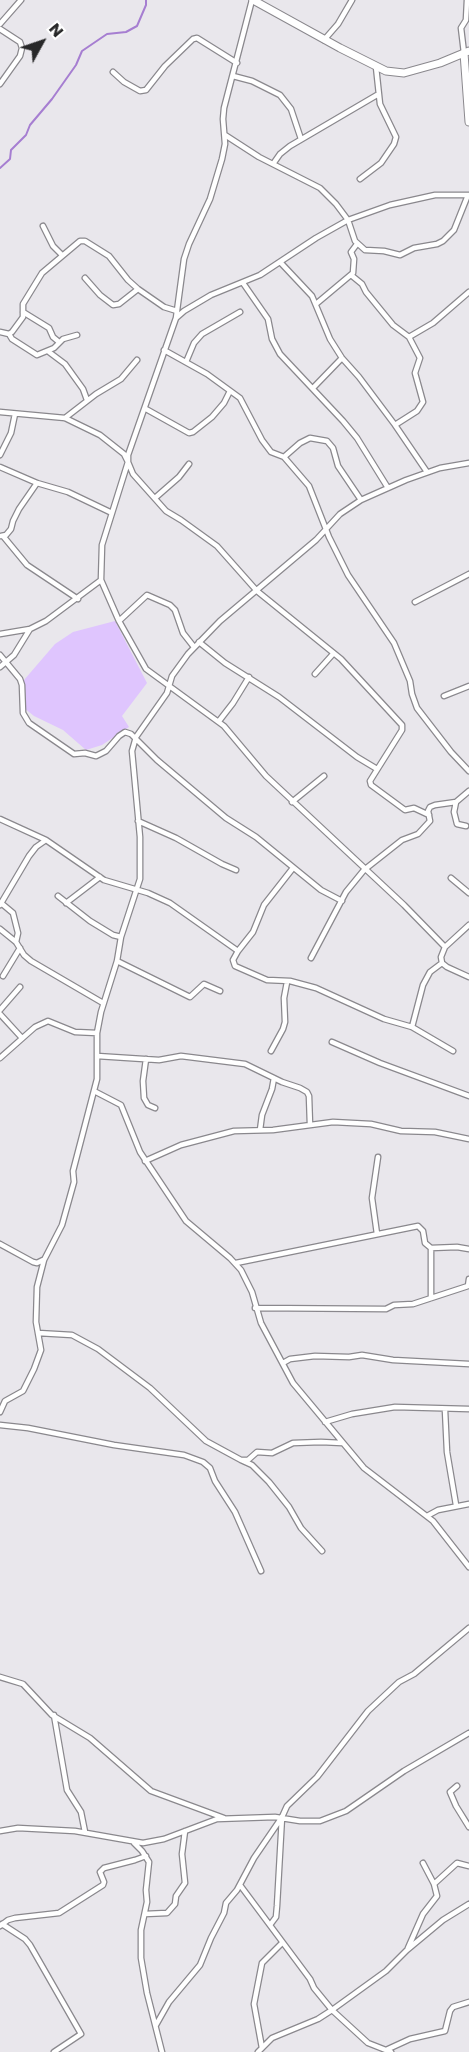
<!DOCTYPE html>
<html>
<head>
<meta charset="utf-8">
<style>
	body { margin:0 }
	#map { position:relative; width:469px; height:2052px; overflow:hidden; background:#e9e7ec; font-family:Poppins,sans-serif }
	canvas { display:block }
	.north { position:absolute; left:12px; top:12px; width:60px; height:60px; -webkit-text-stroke:4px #fff; paint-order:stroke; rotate:50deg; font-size:16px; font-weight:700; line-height:24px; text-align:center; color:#282829 }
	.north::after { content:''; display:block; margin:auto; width:21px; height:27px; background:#282829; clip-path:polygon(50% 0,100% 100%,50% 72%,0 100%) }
</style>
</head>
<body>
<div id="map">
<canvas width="469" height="2052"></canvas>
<div class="north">N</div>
</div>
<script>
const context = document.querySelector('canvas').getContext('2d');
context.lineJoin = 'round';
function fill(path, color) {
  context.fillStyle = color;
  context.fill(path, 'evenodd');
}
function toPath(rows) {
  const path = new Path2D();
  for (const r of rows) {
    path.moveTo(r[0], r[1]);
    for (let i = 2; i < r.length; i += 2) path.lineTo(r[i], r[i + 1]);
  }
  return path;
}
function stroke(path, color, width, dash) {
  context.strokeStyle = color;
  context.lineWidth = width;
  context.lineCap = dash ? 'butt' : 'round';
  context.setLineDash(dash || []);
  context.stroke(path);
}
const green = toPath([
	[115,621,147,683,122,716,129,727,102,745,86,750,63,730,34,716,24,708,24,680,55,644,73,632]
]);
const stream = toPath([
	[0,168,10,159,11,150,26,135,30,125,52,99,76,65,82,51,107,34,126,32,137,26,146,5,146,0]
]);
const street = toPath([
	[0,24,21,0],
	[0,29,20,42,22,48,20,56,0,84],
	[324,40,338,24,352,0],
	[464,53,461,28,466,20,467,0],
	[113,72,124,82,140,91,146,90,165,66,193,39,197,38,237,63],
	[233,76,252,81,280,95,291,109,301,139],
	[225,135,259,157,320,188,336,204,348,220,355,241,365,250,384,251,400,255,414,248,437,244,443,241,454,230,468,195],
	[273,164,280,154,290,146,377,95],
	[360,179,381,163,394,144,396,137,380,104,376,67],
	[43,226,53,246,62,255],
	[281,263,312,296,330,339,342,358,359,377,395,425,427,472],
	[351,275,362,284,366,292,393,325,409,337,420,358,415,373,423,402,417,411,395,425],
	[85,278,100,295,113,305,119,304,138,289],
	[243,283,268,319,272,339,280,354,343,421,357,438,388,488],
	[316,304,353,273,354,259,351,252,357,244],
	[23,312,49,328,53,337,59,342],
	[176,318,184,259,189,244,210,199,222,159,225,144,223,119,224,108,252,0],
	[0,332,9,334,12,332,23,317,23,304,42,273,80,241,85,241,109,256,128,280,138,289,164,307,177,311],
	[9,334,12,339,37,355,54,348,63,339,77,335],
	[409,337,433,323,469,292],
	[164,350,207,374,240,398,262,440,271,452,284,457,309,486,329,537,348,575,394,643,410,681,412,694,417,708,451,752,469,771],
	[49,352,65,364,83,389,87,400],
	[186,362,194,343,202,334,240,312],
	[313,388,342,358],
	[146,409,189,433,193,432,212,417,224,403,230,391],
	[0,412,65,418,100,435,124,454,128,462,102,545,101,580,119,621,146,669,224,726,266,776,404,905,445,947],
	[65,418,96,394,121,379,137,360],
	[0,455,11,433,15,414],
	[284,457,300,443,310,438,327,441,333,448,338,466,361,500],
	[0,467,37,483,68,492,112,513],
	[155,498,179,477,189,464],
	[1,536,6,535,11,529,13,521,19,509,37,483],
	[3,536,27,565,78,599],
	[415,602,469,574],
	[119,621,147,595,170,605,175,610,183,633,194,647],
	[0,634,30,629,46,621,101,580],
	[199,642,225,663,279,697,357,757,377,769],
	[0,655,20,679,22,685,23,713,29,723,74,754,85,753,96,756,106,751,119,736,125,732,131,734,157,760,226,818,256,837,321,890,342,901],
	[0,667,14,655,30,629],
	[315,674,333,654],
	[444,696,469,686],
	[219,721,233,703,249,677],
	[292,802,324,776],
	[456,802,454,812,457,824,466,826],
	[429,815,414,808,405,810,371,785,370,781,402,730,402,725,341,659,257,591,217,546,181,520,166,511,133,474,128,462,128,455,176,318,184,311,211,295,260,275,316,238,348,220,390,205,435,195,469,195],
	[0,819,46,840,104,880,148,893,170,903,238,951],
	[138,821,176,838,222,864,236,870],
	[293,868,264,905,253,932,238,951,233,960,235,966,267,980,290,981,316,988,384,1019,412,1027,453,1051],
	[451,878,469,893],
	[58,896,90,921,113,935,121,937],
	[1,903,13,913,18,933,16,942],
	[66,903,100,877],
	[0,905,29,856,36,847,46,840],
	[469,925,445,947,441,957,442,963,447,967,469,977],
	[0,929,16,942,24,955,31,961,103,1003],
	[311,958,346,892,364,870,402,840,418,834,430,821,428,811,430,807,435,805,456,802,469,791],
	[117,961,190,997,204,984,220,991],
	[3,976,20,948],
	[0,1010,20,987],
	[0,1014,22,1038],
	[412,1027,423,985,430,972,442,963],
	[332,1042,380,1063,469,1096],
	[271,1051,283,1029,285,1022,284,998,287,982],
	[97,1056,159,1060,181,1056,245,1064,282,1082,300,1088,307,1092,309,1096,310,1125],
	[0,1058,35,1027,48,1021,75,1032,97,1033],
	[146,1059,143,1081,144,1098,148,1105,155,1108],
	[94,1091,121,1105,140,1152,186,1221,230,1258,241,1270,252,1292,261,1323,293,1383,364,1468,433,1521,469,1567],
	[260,1130,262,1115,272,1089,274,1078],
	[145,1161,181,1145,234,1131,273,1130,333,1122,371,1124,401,1131,435,1132,469,1139],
	[377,1234,372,1198,378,1157],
	[0,1244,33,1262,37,1263,43,1260],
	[236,1263,418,1226,423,1231,425,1243,431,1248,457,1247,469,1249],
	[431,1298,431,1248],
	[255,1308,386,1309,394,1305,413,1304,468,1286,469,1279],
	[38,1333,72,1335,98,1349,150,1388,206,1441,241,1460,248,1460,257,1452,272,1453,293,1443,321,1442,342,1443],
	[283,1363,290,1359,315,1356,349,1357,362,1355,393,1360,469,1364],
	[445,1410,447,1452,456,1505],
	[0,1412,5,1401,23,1391,34,1369,41,1350,36,1322,37,1287,44,1260,62,1225,74,1182,73,1171,97,1079,97,1033,101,1012,117,961,121,937,140,879,140,837,132,751,136,737,167,693,172,676,188,654,220,621,316,540,340,514,361,500,406,480,440,468,469,463],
	[325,1422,352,1414,395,1407,469,1409],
	[0,1425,28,1428,114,1445,184,1455,203,1462,210,1468,215,1481,235,1512,261,1571],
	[241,1460,252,1465,269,1482,289,1507,301,1528,322,1551],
	[427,1516,438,1510,469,1504],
	[0,1677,23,1684,52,1715,90,1738,151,1791,224,1818],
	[54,1715,67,1790,81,1812,85,1832],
	[457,1786,450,1792,456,1806,469,1827],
	[0,1831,18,1828,75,1831,143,1843,164,1839,217,1819,275,1817,300,1821,320,1821,346,1811,404,1771,469,1733],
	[134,1843,142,1851,149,1862,146,1890,147,1902,141,1930,141,1958,147,1993,162,2052],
	[434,1884,457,1863,469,1866],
	[240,1885,310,1979,314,1988,332,2010,368,2043,391,2052],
	[145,1914,167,1913,175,1904,176,1896,185,1883,182,1854,185,1831],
	[2,1924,25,1939,30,1945,81,2034,54,2052],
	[270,1925,276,1917,277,1906,282,1817,287,1806,317,1777,368,1711,399,1682,414,1674,469,1628],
	[0,1926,8,1920,15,1918,59,1913,103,1885,104,1882,100,1872,104,1868,135,1860,146,1856],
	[408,1948,423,1914,437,1896,434,1884,423,1863],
	[156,2025,169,2002,200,1965,211,1938,224,1913,226,1903,237,1890,254,1858,280,1820],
	[262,2048,254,2004,262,1963,282,1943],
	[386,2050,410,2039,445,2031,450,2011,453,2007,469,2002],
	[258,2052,272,2038,318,2019,332,2010,386,1971,407,1950,443,1920,469,1904]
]);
const secondary = toPath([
	[253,0,340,48,386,71,404,73,440,63,469,51],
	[464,53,469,122]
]);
fill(green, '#dfc5fe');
stroke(stream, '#a67ed1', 2);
stroke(street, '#8a888d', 7);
stroke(secondary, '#8a888d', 9);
stroke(street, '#fff', 4.5);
stroke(secondary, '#fff', 7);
</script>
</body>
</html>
